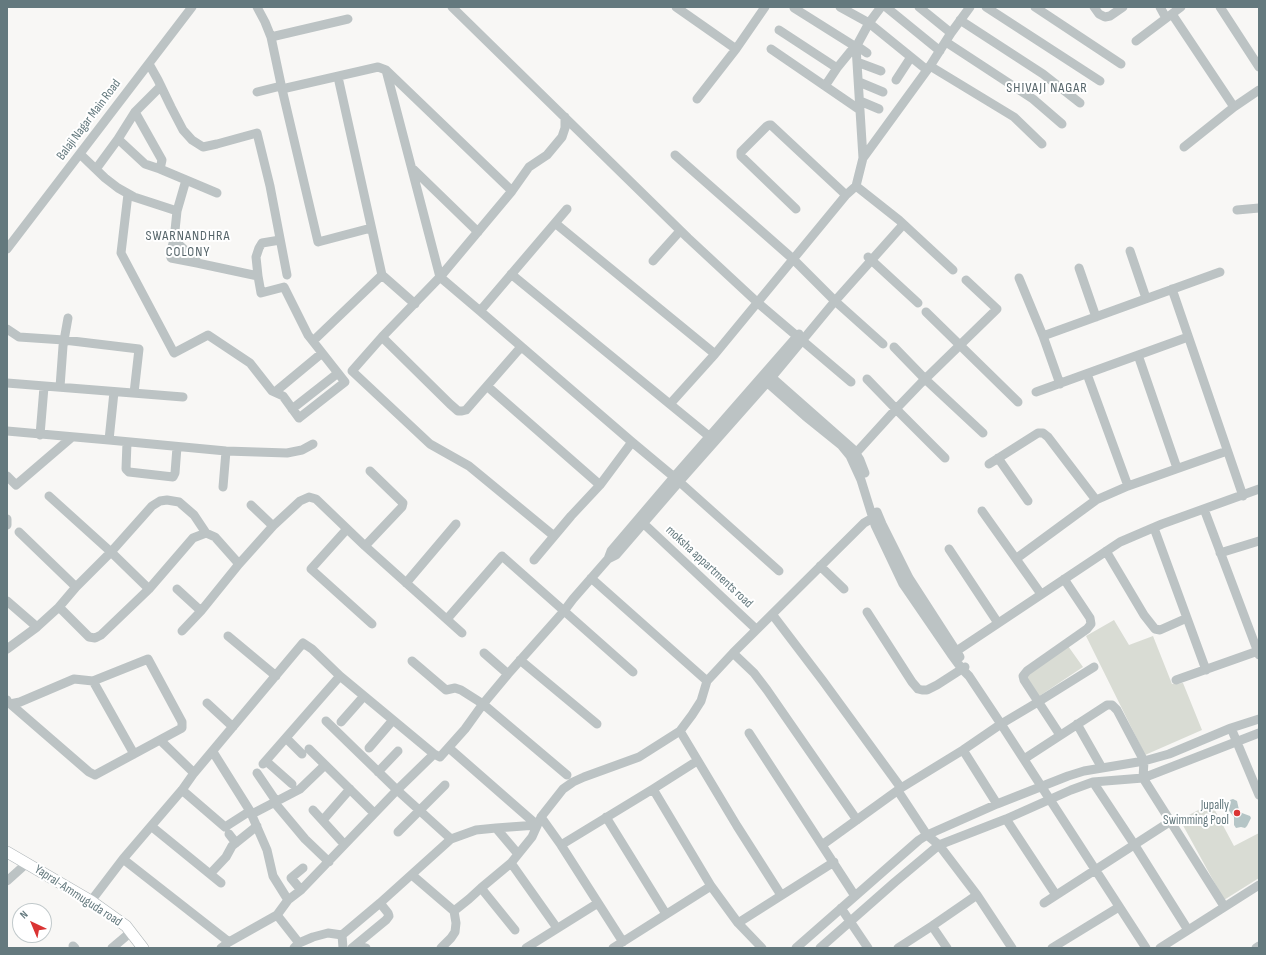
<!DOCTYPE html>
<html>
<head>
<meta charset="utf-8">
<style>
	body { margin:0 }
	#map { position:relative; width:1266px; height:955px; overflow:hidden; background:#f8f7f5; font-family:"Sofia Sans Condensed",sans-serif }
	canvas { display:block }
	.frame { position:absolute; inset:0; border:8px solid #64797e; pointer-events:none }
	.north { position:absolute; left:12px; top:903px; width:40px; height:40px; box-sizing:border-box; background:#fff; border:1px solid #c1c9cb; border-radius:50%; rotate:316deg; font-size:11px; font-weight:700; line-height:16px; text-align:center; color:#64797e }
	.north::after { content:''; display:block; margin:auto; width:14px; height:18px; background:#da3433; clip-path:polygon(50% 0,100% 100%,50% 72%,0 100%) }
</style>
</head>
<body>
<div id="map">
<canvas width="1266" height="955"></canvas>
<div class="frame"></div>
<div class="north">N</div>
</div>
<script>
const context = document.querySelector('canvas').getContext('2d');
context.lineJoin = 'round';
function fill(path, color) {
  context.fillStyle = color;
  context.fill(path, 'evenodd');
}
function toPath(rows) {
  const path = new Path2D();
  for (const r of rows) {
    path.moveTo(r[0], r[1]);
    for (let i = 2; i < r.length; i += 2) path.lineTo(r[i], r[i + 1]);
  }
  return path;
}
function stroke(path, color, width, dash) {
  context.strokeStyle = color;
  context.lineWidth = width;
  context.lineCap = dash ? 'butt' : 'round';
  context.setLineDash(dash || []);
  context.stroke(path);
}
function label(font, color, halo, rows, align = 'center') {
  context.font = font + ' "Sofia Sans Condensed",sans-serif';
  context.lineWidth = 4;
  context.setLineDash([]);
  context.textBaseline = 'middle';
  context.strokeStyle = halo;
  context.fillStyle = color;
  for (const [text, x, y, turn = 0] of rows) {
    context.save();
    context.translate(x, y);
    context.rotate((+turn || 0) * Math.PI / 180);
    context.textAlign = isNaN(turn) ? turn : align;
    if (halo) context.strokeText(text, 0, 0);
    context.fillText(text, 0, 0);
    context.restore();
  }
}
const green = toPath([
	[1114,620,1129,645,1153,636,1172,684,1183,683,1202,730,1145,755,1086,636],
	[1068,646,1083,667,1038,697,1023,676],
	[1211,803,1234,846,1259,833,1259,878,1224,900,1180,820]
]);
const water = toPath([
	[1233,799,1237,801,1239,810,1242,813,1250,816,1251,818,1247,826,1245,828,1241,827,1236,828,1234,825,1234,817,1226,807,1227,801]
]);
const minor = toPath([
	[257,7,265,22,271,37,282,89,318,242,371,228],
	[452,7,688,238,758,303,851,382],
	[676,7,736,49],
	[840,7,869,23,927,70],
	[886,7,940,51],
	[919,7,951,33],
	[986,7,1100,81],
	[1035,7,1121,64],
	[1094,7,1099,14,1105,17,1110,16,1123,7],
	[1160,7,1166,18],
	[1220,7,1259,67],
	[794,8,856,47,850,52,837,68],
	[1172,14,1234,107],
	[960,20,1043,74,1080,103],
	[779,30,837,68,825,86],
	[271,37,348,19],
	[1136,41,1181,7],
	[946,42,1033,99,1062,124],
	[857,46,867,53],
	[771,49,860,110],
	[857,62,881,71],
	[149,64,158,80,171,107,183,130,192,140,203,147,217,144,257,133,270,186,287,275],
	[930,66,1014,117,1042,144],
	[386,70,440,277,480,311,632,442,674,477,779,571],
	[338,77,382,275,415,304],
	[896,80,911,57],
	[859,82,883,92],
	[282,89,378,67,386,70,512,191],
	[257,92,281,86],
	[697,99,736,49,765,7],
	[860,101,879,109],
	[135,112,162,160,160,169],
	[118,139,145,164,160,169,217,193],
	[1184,147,1234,107,1259,90],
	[80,154,105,178,118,188,134,197,177,211,174,240,196,260,197,263,258,276,256,257,259,248,262,243,280,240],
	[675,155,793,259,835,301,883,344],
	[863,158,930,66,951,33,970,7],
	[412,168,478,232],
	[96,169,118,139,135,112,161,86],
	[856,186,899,220,953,270],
	[128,194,121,253,174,353,208,335,250,363,272,391,283,396,299,418,345,382,308,335,284,287,261,293,258,276],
	[796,209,741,156,741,152,767,126,769,125,771,125,846,195],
	[1237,210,1259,208],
	[177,211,186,180],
	[555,223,715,354],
	[174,240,170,254,171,258,197,263],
	[7,249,192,7],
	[1130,251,1146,298],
	[868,257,918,303],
	[653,261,680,231],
	[1079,268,1096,317],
	[511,274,710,437],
	[1019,278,1043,336,1060,384],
	[1172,289,1243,496],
	[480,311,567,209],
	[926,312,1018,402],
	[7,329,19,337,64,340,139,349,134,393],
	[1043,336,1220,272],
	[382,337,450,404,458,411,462,411,466,410,521,347],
	[313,341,382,275],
	[894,347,925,379,983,433],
	[1138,355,1177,468],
	[768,374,853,449,860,460,865,473],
	[1087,374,1128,486],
	[762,378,805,416,841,445,850,456,861,480,875,525,903,584,951,654,962,669,969,676,1001,724,1146,948],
	[867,379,896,409,945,458],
	[7,383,183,397],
	[487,386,600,485],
	[60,387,63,346,68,318],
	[275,392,322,353],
	[1036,392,1188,337],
	[670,404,715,354,846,195,856,186,863,158,856,47,869,23,881,7],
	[292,409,338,373],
	[7,431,109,440,226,451,287,453,302,450,313,444],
	[40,435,44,387],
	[109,440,114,392],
	[127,442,126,469,129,472,173,477,175,473,177,447],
	[851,455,856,453,896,409,921,383,997,309,966,280],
	[998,458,1028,501],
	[989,464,1038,433,1043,433,1048,437,1096,500,1017,558],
	[7,476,16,485,72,437],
	[223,487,226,451],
	[49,496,111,552,149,589],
	[1096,500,1128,486,1227,451],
	[251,505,273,526],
	[1204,509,1259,655],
	[982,511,1041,594],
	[877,512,882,524,909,578,960,657],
	[7,519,7,525],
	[643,523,756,629],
	[1154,528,1206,670],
	[347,529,311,569,372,624],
	[19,532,76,587,111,552,152,506,160,501,167,500,179,502,194,515,206,533],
	[554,536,469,466,430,444,352,371,382,337,440,277,512,191,529,167,547,155,562,137,565,128,565,117],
	[365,546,402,507,403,503,370,471],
	[949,549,998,623],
	[1106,551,1144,615,1155,629,1160,630,1187,618],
	[1220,553,1259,541],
	[608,559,611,551,674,477,799,334],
	[534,560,571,516,600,485,632,442],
	[820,566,844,589],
	[591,578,707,681],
	[406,583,456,524],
	[177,589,201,611],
	[7,601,37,627],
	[59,607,76,587],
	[867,612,912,682,918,689,922,690,927,690,937,685,965,667],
	[772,614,823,681,901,788],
	[447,619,502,556,633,672],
	[182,631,201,611,239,564,273,526,300,501,309,497,316,499,365,546,462,633],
	[228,636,276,676],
	[7,649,37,627,59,607,89,637,95,638,101,635,149,589,193,538,206,533,215,537,239,564],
	[484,653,508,674],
	[733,653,754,673,767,690,857,820],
	[952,654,1120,542,1162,524,1259,489],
	[520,660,597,724],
	[412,661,446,690,455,688,461,690,483,704,567,775],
	[1176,680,1258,651],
	[93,681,134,754],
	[7,700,7,701,89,772,95,775,182,728,182,722,148,659,93,681,74,679,20,702,10,704],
	[207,703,233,727],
	[326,721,397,790,451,839],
	[341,722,364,696],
	[1077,724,1102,768],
	[1231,728,1259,795],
	[680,731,737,826,781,895],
	[749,733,855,896],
	[1060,735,1024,680,1023,676,1027,671,1087,629,1091,624,1090,618,1064,579],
	[286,738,302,754],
	[160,740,194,773],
	[369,748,393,720],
	[449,748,537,825],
	[309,749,374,813],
	[963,750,997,804],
	[213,752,250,811,267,850,273,876,288,900],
	[1024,759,1107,705,1112,705,1117,710,1144,761,1143,778,1224,906],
	[266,761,292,784],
	[263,764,340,676],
	[378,772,398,751],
	[257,773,276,801],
	[1093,782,1134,844,1188,930],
	[653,789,711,886,738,923,762,948],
	[182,790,225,827,250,811],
	[898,791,927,835,939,845,977,895,1012,948],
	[274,802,305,839,329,862],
	[313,810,344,844],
	[252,814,300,789,325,765],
	[541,817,561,845,623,942],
	[606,817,666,914],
	[1006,819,1056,895],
	[323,820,350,789],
	[151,826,221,883],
	[398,832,445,785],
	[229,834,236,843],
	[561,845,653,789,697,761],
	[822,845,901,788,963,750,1001,724,1038,702,1094,667],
	[518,854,496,828,537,825],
	[123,859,229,942],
	[511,863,557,928],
	[210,874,226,857,232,846,257,826],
	[412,875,454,911],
	[7,881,27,863],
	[481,888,515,930],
	[301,890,291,878,303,868],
	[91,901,123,859,182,790,194,773,303,643,312,649,340,676,434,754,440,757,465,729,483,704,508,674,564,611,573,599,608,559,616,555,679,482,772,377,835,301,901,227,902,224],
	[1044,903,1171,821],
	[841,908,868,948],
	[277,915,299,943],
	[738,923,834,862],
	[932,926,947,948],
	[342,935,343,948],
	[356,945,366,948],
	[73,946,75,948],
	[112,948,131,932],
	[221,948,229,942,277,915,288,900,301,890,397,790,434,754],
	[294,948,299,943,313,937,328,933,342,935,380,903,451,839,476,830,496,828],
	[352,948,386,920,389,916,388,913,380,903],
	[441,948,451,938,455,932,456,923,454,911,469,899,481,888,511,863,532,837,541,817,563,789,573,782,584,777,639,757,680,731,692,715,701,701,707,681,733,653,864,523,878,515],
	[526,948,598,903],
	[613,948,711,886],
	[796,948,919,840,927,835,997,804,1068,776,1084,771,1144,761,1169,754,1231,728,1259,719],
	[820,948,895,882,939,845,1006,819,1071,790,1093,782,1143,778,1259,733],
	[898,948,932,926,977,895],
	[1052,948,1119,907],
	[1160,948,1259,885],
	[1256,948,1259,946]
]);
const major = toPath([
	[7,852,91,901,126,926,143,948]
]);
const markers = [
	[1237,813,4,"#da3433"]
];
const streetNames = [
	["Balaji Nagar Main Road",89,120,-53],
	["moksha appartments road",709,567,43],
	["Yapral-Ammuguda road",78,896,33]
];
const poiNames = [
	["Jupally",1229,806],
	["Swimming Pool",1229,821]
];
const neighbourhoodNames = [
	["SHIVAJI NAGAR",1047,88],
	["SWARNANDHRA",188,236],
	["COLONY",188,252]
];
fill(green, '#d9dcd4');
fill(water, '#b5c5c6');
stroke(major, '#b0b7b9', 12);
stroke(minor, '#bcc3c4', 9);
stroke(major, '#fff', 11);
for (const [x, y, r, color] of markers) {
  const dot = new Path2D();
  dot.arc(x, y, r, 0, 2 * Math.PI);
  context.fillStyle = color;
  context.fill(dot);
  stroke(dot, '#fff', 1.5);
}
label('13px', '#64797e', '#fff', streetNames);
label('13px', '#64797e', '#fff', poiNames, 'right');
context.letterSpacing = '1px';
label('14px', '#56656a', '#fff', neighbourhoodNames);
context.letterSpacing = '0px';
</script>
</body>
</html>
